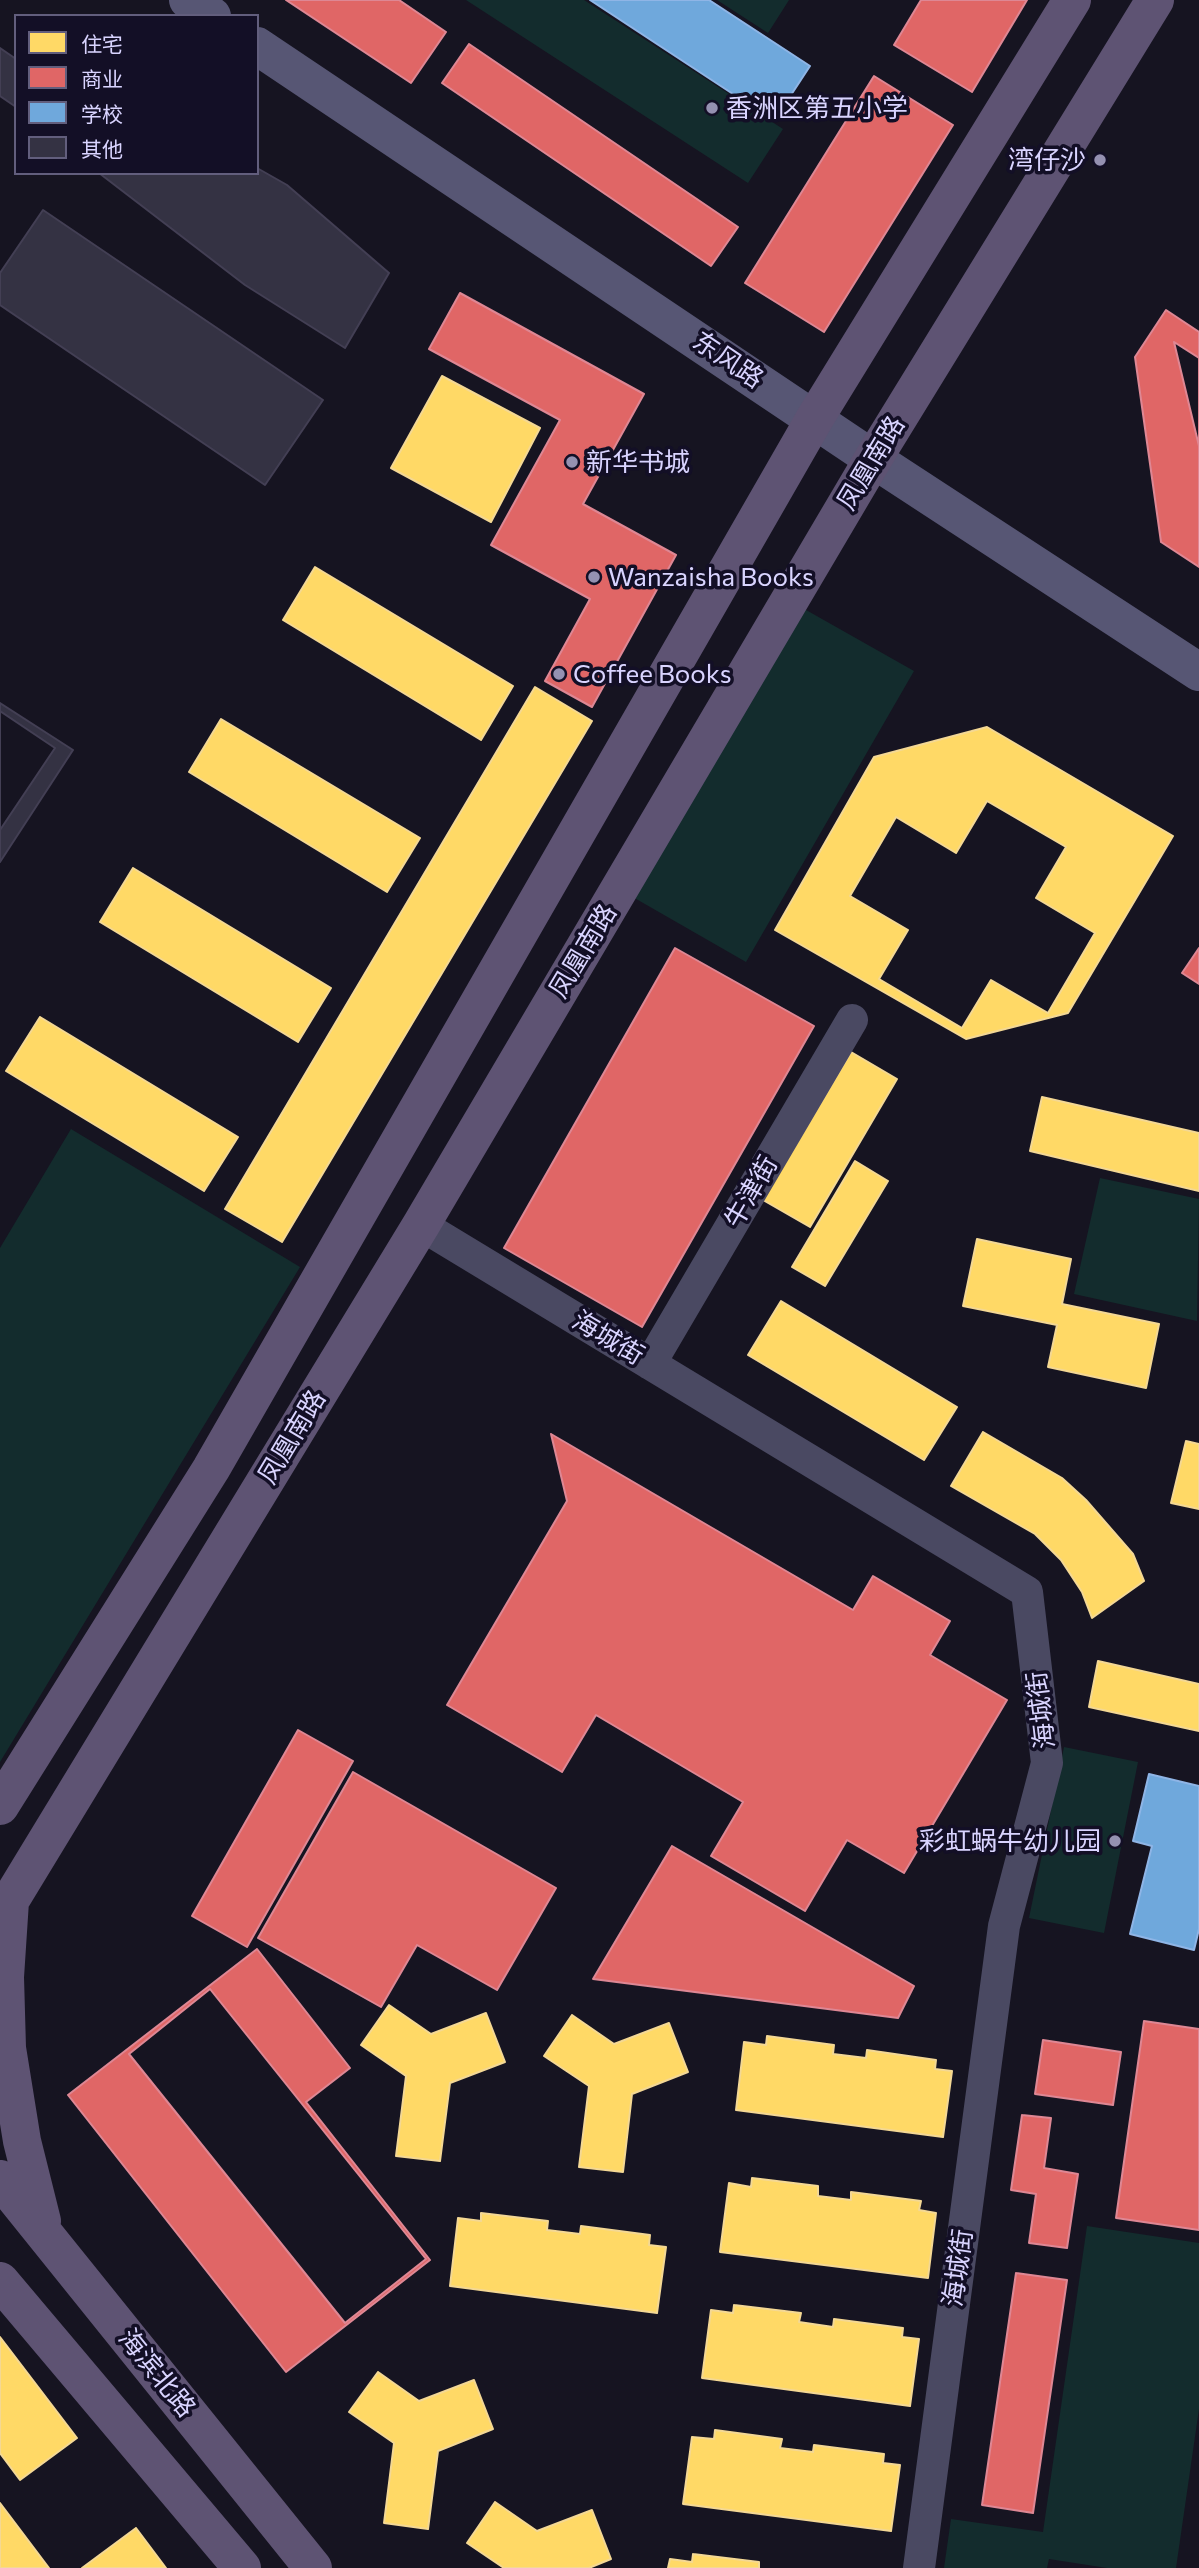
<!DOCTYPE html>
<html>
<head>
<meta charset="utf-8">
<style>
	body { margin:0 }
	#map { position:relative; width:1199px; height:2568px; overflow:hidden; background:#161421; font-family:Commissioner,"Noto Sans SC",sans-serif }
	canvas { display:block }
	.legend { position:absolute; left:14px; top:14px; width:245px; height:161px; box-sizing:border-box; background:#130f26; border:2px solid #625e7d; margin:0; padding:9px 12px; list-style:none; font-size:21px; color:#d9d4ff }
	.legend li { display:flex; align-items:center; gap:14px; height:35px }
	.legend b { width:35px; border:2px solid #625e7d }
</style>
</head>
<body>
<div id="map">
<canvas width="1199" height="2568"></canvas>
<ul class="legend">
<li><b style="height:19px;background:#ffd966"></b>住宅</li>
<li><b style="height:19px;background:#e06666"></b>商业</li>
<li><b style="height:19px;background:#6fa8dc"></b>学校</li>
<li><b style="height:19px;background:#343243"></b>其他</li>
</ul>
</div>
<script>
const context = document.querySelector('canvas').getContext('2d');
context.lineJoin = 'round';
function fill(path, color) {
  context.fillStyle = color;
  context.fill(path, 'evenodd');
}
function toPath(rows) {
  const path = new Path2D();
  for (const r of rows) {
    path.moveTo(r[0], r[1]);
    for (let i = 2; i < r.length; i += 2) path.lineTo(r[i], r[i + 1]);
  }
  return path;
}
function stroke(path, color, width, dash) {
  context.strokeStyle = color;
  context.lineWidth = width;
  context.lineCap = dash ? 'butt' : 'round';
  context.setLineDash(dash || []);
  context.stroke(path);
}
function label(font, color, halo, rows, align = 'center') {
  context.font = font + ' Commissioner,"Noto Sans SC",sans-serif';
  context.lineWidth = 7;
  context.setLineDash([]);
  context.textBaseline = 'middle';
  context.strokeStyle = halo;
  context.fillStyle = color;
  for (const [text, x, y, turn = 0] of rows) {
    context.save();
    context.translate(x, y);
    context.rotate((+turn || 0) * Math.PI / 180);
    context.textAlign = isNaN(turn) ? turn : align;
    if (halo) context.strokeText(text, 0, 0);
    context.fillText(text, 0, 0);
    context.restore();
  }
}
const green = toPath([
	[466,0,584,0,783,129,748,183],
	[717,0,789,0,768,33],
	[799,606,914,671,746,962,631,896],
	[71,1129,300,1267,0,1762,0,1248],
	[1100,1178,1199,1199,1197,1321,1074,1294],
	[1064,1747,1138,1762,1104,1933,1029,1918],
	[1087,2226,1199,2243,1199,2409,1176,2568,1107,2568,1049,2559,1047,2568,944,2568,951,2519,1043,2532]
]);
const homes = toPath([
	[442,376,540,428,491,522,391,468,442,376],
	[315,567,513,686,481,740,283,620,315,567],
	[535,687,592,721,282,1242,225,1209,535,687],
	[221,719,420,838,387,892,189,772,221,719],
	[987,727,1173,836,1068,1013,966,1039,775,930,874,757,987,727],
	[987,801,1066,847,1036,898,1095,933,1048,1013,991,980,962,1028,879,979,908,930,850,896,896,817,956,853,987,801],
	[133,868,331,988,298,1042,100,922,133,868],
	[40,1017,238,1137,204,1191,6,1071,40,1017],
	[851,1052,897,1079,810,1227,763,1200,851,1052],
	[1042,1097,1199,1133,1199,1191,1030,1151,1042,1097],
	[855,1161,888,1181,825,1286,792,1267,855,1161],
	[977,1239,1071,1259,1062,1304,1159,1324,1146,1388,1048,1367,1057,1325,963,1306,977,1239],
	[781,1301,957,1407,924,1460,748,1355,781,1301],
	[983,1432,1062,1478,1086,1500,1133,1554,1144,1581,1092,1618,1082,1592,1061,1560,1035,1534,951,1486,983,1432],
	[1186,1441,1199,1444,1199,1509,1171,1503,1186,1441],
	[1098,1661,1199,1684,1199,1731,1089,1707,1098,1661],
	[389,2005,431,2034,486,2013,505,2062,450,2083,440,2161,396,2156,406,2076,361,2045,389,2005],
	[572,2015,614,2044,669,2023,688,2072,632,2094,623,2172,579,2167,589,2086,544,2056,572,2015],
	[767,2036,834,2045,833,2054,866,2058,867,2050,936,2060,935,2069,952,2071,943,2137,736,2110,744,2042,766,2045,767,2036],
	[752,2178,818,2186,818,2196,851,2200,851,2192,921,2201,919,2210,936,2213,928,2278,720,2252,729,2183,751,2187,752,2178],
	[481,2213,548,2221,547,2230,580,2234,581,2226,650,2235,649,2245,666,2247,657,2313,450,2286,458,2218,481,2221,481,2213],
	[734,2305,801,2313,799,2322,833,2327,834,2319,903,2328,902,2337,919,2339,910,2406,702,2378,711,2310,733,2313,734,2305],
	[0,2337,77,2438,20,2480,0,2453,0,2337],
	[378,2372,419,2401,474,2380,493,2429,438,2451,428,2529,384,2523,394,2443,349,2412,378,2372],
	[715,2430,782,2439,780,2448,813,2452,814,2445,884,2454,883,2463,900,2465,891,2531,683,2504,692,2437,714,2439,715,2430],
	[495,2502,537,2531,592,2510,611,2559,589,2568,504,2568,467,2543,495,2502],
	[0,2503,49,2568,0,2568,0,2503],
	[136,2528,166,2568,82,2568,136,2528],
	[693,2554,759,2562,759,2568,668,2568,670,2559,692,2562,693,2554]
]);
const shops = toPath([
	[286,0,399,0,446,32,411,83,286,0],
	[921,0,1027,0,972,92,894,45,921,0],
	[469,44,738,227,711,266,442,83,469,44],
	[874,76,953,125,824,332,745,283,874,76],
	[460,293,644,394,583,504,676,555,592,707,545,681,590,599,491,545,560,420,429,349,460,293],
	[1166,310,1199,332,1199,567,1161,542,1135,357,1166,310],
	[1174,342,1199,358,1199,446,1174,342],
	[675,948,814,1026,642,1327,504,1248,675,948],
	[1199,948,1199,984,1182,973,1199,948],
	[551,1434,853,1610,873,1576,950,1621,930,1655,1007,1700,904,1873,847,1840,805,1911,711,1856,743,1802,596,1715,562,1772,447,1705,567,1501,551,1434],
	[298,1730,353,1761,247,1947,192,1916,298,1730],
	[353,1772,556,1888,497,1990,417,1945,381,2007,258,1938,353,1772],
	[672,1846,914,1986,898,2018,593,1979,672,1846],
	[257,1949,350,2068,306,2102,430,2260,286,2372,68,2095,257,1949],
	[210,1989,426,2259,345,2323,129,2054,210,1989],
	[1144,2021,1199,2029,1199,2230,1116,2218,1144,2021],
	[1043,2040,1121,2052,1113,2105,1035,2094,1043,2040],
	[1022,2115,1051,2118,1044,2168,1078,2174,1067,2248,1029,2243,1036,2194,1011,2190,1022,2115],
	[1016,2273,1067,2280,1033,2513,982,2505,1016,2273]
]);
const schools = toPath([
	[590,0,709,0,810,66,774,121,590,0],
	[1149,1774,1199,1786,1199,1929,1194,1950,1130,1934,1152,1846,1133,1841,1149,1774]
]);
const building = toPath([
	[0,48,16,59,16,107,0,96,0,48],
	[257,168,287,185,389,273,345,348,245,285,99,173,257,173,257,168],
	[43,210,323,400,265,485,0,305,0,273,43,210],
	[0,703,73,750,0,862,0,703],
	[0,711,55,748,0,830,0,711]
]);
const street = toPath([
	[421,1225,1027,1592,1047,1763,1004,1926,919,2568],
	[650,1364,852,1020]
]);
const secondary = toPath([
	[188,0,212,16],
	[257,46,873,459,1199,672]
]);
const primary = toPath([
	[0,1806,211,1469,815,418,1072,0],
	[10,1901,5,1977,7,2048,22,2141,42,2221],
	[0,1910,10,1901,421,1225,873,459,1155,0],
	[0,2179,313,2568],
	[0,2281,242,2568]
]);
const markers = [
	[712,108,7,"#9591b1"],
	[1100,160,7,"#9591b1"],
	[572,462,7,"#9591b1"],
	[594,577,7,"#9591b1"],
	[559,674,7,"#9591b1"],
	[1115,1841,7,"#9591b1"]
];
const poiNames = [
	["香洲区第五小学",726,108],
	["湾仔沙",1086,160,"right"],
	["新华书城",586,462],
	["Wanzaisha Books",608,577],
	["Coffee Books",573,674],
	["彩虹蜗牛幼儿园",1101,1841,"right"]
];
const streetNames = [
	["东风路",728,360,34],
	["凤凰南路",871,463,-59],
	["凤凰南路",583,951,-59],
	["牛津街",751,1192,-60],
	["海城街",608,1338,31],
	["凤凰南路",292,1437,-59],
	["海城街",1041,1710,-97],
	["海城街",958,2268,-82],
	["海滨北路",157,2373,51]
];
fill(green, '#132c2d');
fill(homes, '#ffd966');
stroke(homes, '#f4d894', 2);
fill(shops, '#e06666');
stroke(shops, '#de8794', 2);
fill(schools, '#6fa8dc');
stroke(schools, '#8fb5e6', 2);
fill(building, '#343243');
stroke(building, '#433f54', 2);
stroke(street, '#4a4962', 32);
stroke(secondary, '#575674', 38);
stroke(primary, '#5e5373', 38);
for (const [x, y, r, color] of markers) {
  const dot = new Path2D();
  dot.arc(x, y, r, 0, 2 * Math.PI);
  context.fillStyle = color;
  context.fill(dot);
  stroke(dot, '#130f26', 2.5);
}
label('26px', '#d9d4ff', '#130f26', poiNames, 'left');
label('26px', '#d9d4ff', '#130f26', streetNames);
</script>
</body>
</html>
